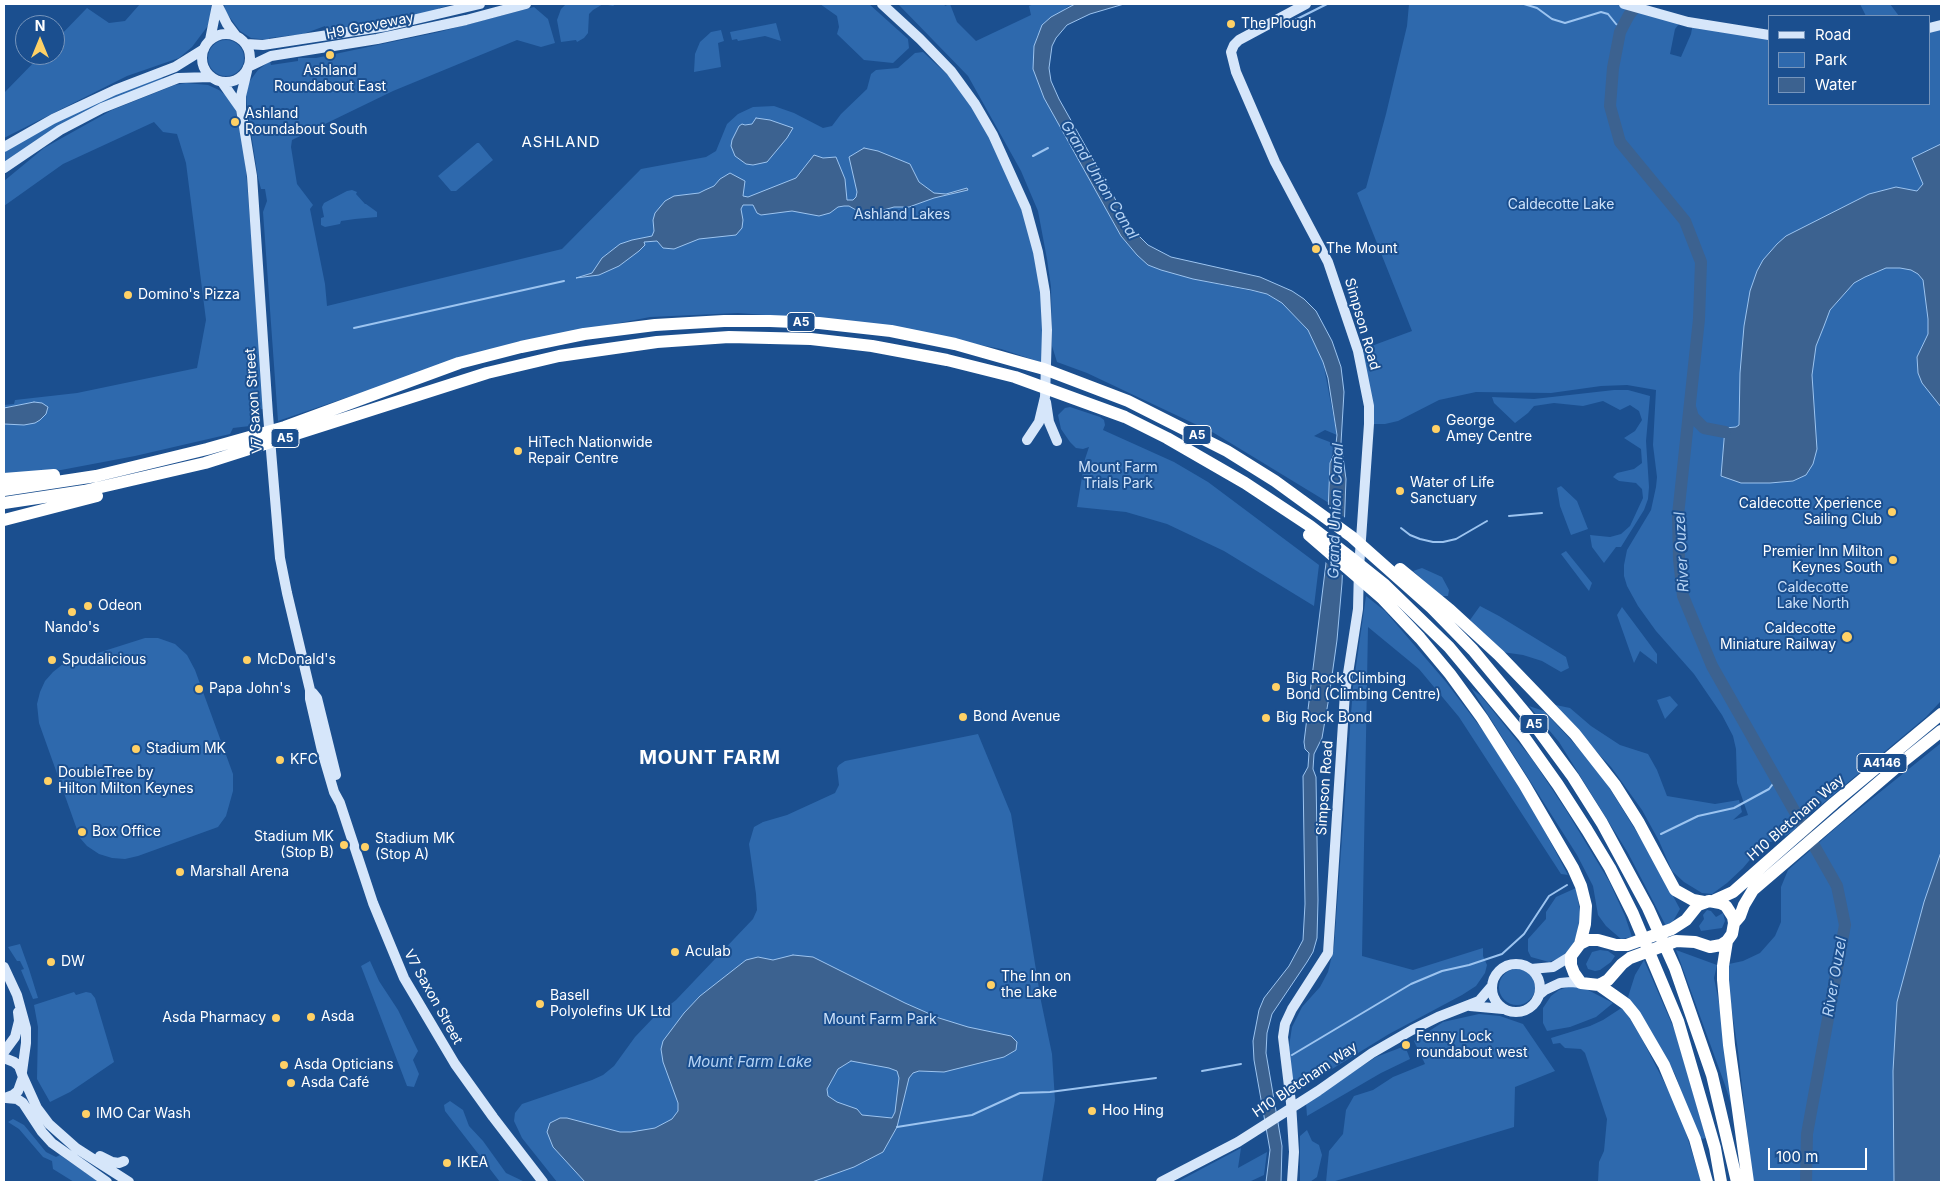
<!DOCTYPE html>
<html>
<head>
<meta charset="utf-8">
<style>
	body { margin:0 }
	#map { position:relative; width:1945px; height:1186px; overflow:hidden; background:#1b4f8f; font-family:Inter,sans-serif }
	canvas { display:block }
	.frame { position:absolute; inset:0; border:5px solid #fff; pointer-events:none }
	.legend { position:absolute; left:1768px; top:15px; width:162px; height:90px; box-sizing:border-box; background:#1b4f8f; border:1px solid #7695bc; margin:0; padding:6px 9px; list-style:none; font-size:15px; color:#fff }
	.legend li { display:flex; align-items:center; gap:10px; height:25px }
	.legend b { width:25px; border:1px solid #7695bc }
	.north { position:absolute; left:15px; top:15px; width:50px; height:50px; box-sizing:border-box; background:#1b4f8f; border:1px solid #7695bc; border-radius:50%; rotate:0deg; font-size:14px; font-weight:700; line-height:20px; text-align:center; color:#fff }
	.north::after { content:''; display:block; margin:auto; width:18px; height:22px; background:#ffd166; clip-path:polygon(50% 0,100% 100%,50% 72%,0 100%) }
	.scale { position:absolute; left:1768px; top:1148px; width:99px; height:22px; box-sizing:border-box; border:2px solid #fff; border-top:0; padding-left:6px; font-size:15px; line-height:18px; white-space:nowrap; color:#fff; -webkit-text-stroke:4px #1b4f8f; paint-order:stroke }
</style>
</head>
<body>
<div id="map">
<canvas width="1945" height="1186"></canvas>
<div class="frame"></div>
<ul class="legend">
<li><b style="height:6px;background:#d6e6fa"></b>Road</li>
<li><b style="height:14px;background:#2e69ad"></b>Park</li>
<li><b style="height:14px;background:#3c6290"></b>Water</li>
</ul>
<div class="north">N</div>
<div class="scale">100 m</div>
</div>
<script>
const context = document.querySelector('canvas').getContext('2d');
context.lineJoin = 'round';
function fill(path, color) {
  context.fillStyle = color;
  context.fill(path, 'evenodd');
}
function toPath(rows) {
  const path = new Path2D();
  for (const r of rows) {
    if (r.length === 3) {
      path.moveTo(r[0] + r[2], r[1]);
      path.arc(r[0], r[1], r[2], 0, 2 * Math.PI);
      continue;
    }
    path.moveTo(r[0], r[1]);
    for (let i = 2; i < r.length; i += 2) path.lineTo(r[i], r[i + 1]);
  }
  return path;
}
function stroke(path, color, width, dash) {
  context.strokeStyle = color;
  context.lineWidth = width;
  context.lineCap = dash ? 'butt' : 'round';
  context.setLineDash(dash || []);
  context.stroke(path);
}
function label(font, color, halo, rows, align = 'center') {
  context.font = font + ' Inter,sans-serif';
  context.lineWidth = 4;
  context.setLineDash([]);
  context.textBaseline = 'middle';
  context.strokeStyle = halo;
  context.fillStyle = color;
  for (const [text, x, y, turn = 0] of rows) {
    context.save();
    context.translate(x, y);
    context.rotate((+turn || 0) * Math.PI / 180);
    context.textAlign = isNaN(turn) ? turn : align;
    if (halo) context.strokeText(text, 0, 0);
    context.fillText(text, 0, 0);
    context.restore();
  }
}
const green = toPath([
	[140,4,211,4,210,23,192,47,179,58,127,76,4,138,4,93,41,55,55,55,55,41,87,8,109,23,125,21],
	[224,4,454,4,439,8,439,11,346,29,326,29,325,26,295,37,294,35,269,38,269,40,251,38,240,31,225,11],
	[566,4,616,4,613,6,603,4,593,10,589,14,588,33,584,38,577,42,576,40,561,42,557,20,561,9],
	[820,4,869,4,908,39,909,48,893,63,864,60,837,34,839,27,837,16],
	[898,4,944,4,945,6,950,4,957,22,976,41,1031,15,1029,6,1034,4,1075,4,1067,7,1037,36,1033,59,1113,222,1131,248,1193,279,1267,294,1282,303,1308,330,1323,362,1337,435,1325,430,1314,436,1335,444,1330,463,1329,503,1214,433,1087,373,1057,362,1052,346,1051,287,1047,259,1038,211,1021,171,968,76],
	[1409,4,1638,4,1682,20,1675,29,1670,54,1681,57,1691,34,1693,23,1769,35,1769,104,1929,104,1929,28,1941,25,1940,702,1926,717,1809,815,1792,832,1776,841,1764,843,1743,868,1727,883,1712,894,1702,893,1684,882,1672,871,1659,841,1642,810,1611,767,1551,704,1570,708,1591,726,1620,745,1648,754,1657,770,1667,796,1715,804,1739,800,1742,812,1733,820,1748,815,1737,783,1736,749,1733,736,1722,715,1694,674,1656,631,1638,606,1627,586,1624,576,1624,565,1627,550,1651,510,1656,487,1657,477,1653,445,1656,390,1627,385,1601,386,1551,393,1476,392,1439,400,1398,421,1385,424,1369,424,1358,351,1412,331,1357,193,1366,188,1386,114,1407,26],
	[1860,4,1890,4,1899,16,1866,16],
	[534,7,548,19,555,43,541,47,517,40,393,91,292,140,291,147,297,184,313,205,310,209,325,284,327,306,562,249,641,169,706,157,716,151,727,124,738,114,753,107,774,106,794,113,823,128,832,126,841,114,867,89,871,74,876,70,898,68,915,53,923,52,952,79,973,108,991,138,1015,190,1031,238,1041,293,1043,363,1001,349,893,328,820,319,738,313,650,317,604,326,354,395,278,421,263,212,267,201,265,189,261,189,258,178,247,106,246,95,249,82,258,70,270,61,271,65,298,61,298,58,316,58,439,32],
	[776,23,781,41,765,36,738,41,737,39,732,40,730,32],
	[721,30,724,41,718,43,721,67,694,72,695,54,700,42,711,32],
	[226,58,18],
	[162,76,163,80,4,164,4,152,36,132,111,96],
	[186,83,208,85,219,90,228,97,235,106,245,158,265,409,260,409,258,401,251,402,250,426,233,428,230,434,135,456,61,470,4,475,4,405,14,404,15,400,77,393,197,368,206,320,186,163,177,134,163,132,154,122,63,164,4,206,4,181,44,148,112,110,175,85],
	[477,143,479,143,493,160,456,191,451,191,438,176],
	[352,190,357,192,356,194,365,204,366,204,377,212,377,217,355,219,341,221,340,224,325,227,321,225,321,218,324,217,322,207,324,203,347,191],
	[1614,390,1628,390,1650,396,1646,441,1649,487,1648,499,1644,510,1621,547,1616,547,1604,563,1592,547,1590,535,1610,537,1621,534,1630,526,1643,498,1642,489,1636,483,1619,481,1613,477,1617,473,1634,469,1642,463,1641,449,1624,438,1635,431,1642,420,1639,411,1630,405,1620,410,1603,401,1583,406,1554,403,1534,406,1528,413,1515,423,1494,403,1492,397,1534,399],
	[1070,407,1100,417,1104,420,1105,425,1103,430,1174,462,1208,482,1319,565,1314,606,1224,551,1167,524,1126,512,1077,507,1085,459,1089,447,1083,449,1076,448,1070,442,1061,429,1058,415,1065,408],
	[1561,486,1577,501,1588,529,1571,535,1560,506,1557,488],
	[1566,551,1592,583,1589,591,1561,554],
	[1422,568,1442,577,1449,590,1448,596,1441,596,1413,571],
	[1366,596,1385,611,1446,682,1487,736,1536,815,1568,875,1561,874,1459,717,1419,669,1368,627,1362,956,1413,970,1483,948,1483,956,1487,965,1485,973,1476,986,1462,995,1389,1034,1293,1093,1288,1053,1292,1027,1302,1007,1320,987,1328,972,1334,947,1353,687],
	[1480,606,1499,616,1566,657,1569,668,1561,672,1542,661,1523,655,1502,652,1470,620],
	[1622,607,1657,654,1657,664,1640,651,1634,663,1617,615],
	[145,638,158,638,175,644,187,655,195,670,233,774,233,791,226,816,218,827,138,856,125,859,112,858,99,854,87,846,80,838,39,723,37,704,40,692,45,681,53,672,63,664],
	[1471,688,1481,696,1532,759,1566,810,1609,881,1625,916,1632,937,1621,939,1606,926,1598,915,1593,886,1577,855],
	[1670,696,1678,705,1665,719,1657,700],
	[1529,706,1544,711,1597,768,1651,855,1680,909,1672,923,1666,926,1628,853,1559,742],
	[978,734,1011,814,1041,1001,1052,1054,1055,1100,1042,1182,557,1182,522,1138,514,1121,515,1113,522,1104,592,1080,603,1075,614,1066,635,1037,654,1017,676,1000,753,919,757,910,756,894,749,844,754,827,763,822,787,815,835,793,839,785,837,768,839,765,845,761],
	[1941,743,1941,1182,1753,1182,1738,1051,1729,991,1729,964,1743,961,1760,953,1775,936,1781,922,1781,887,1788,870,1838,826],
	[1576,888,1580,912,1578,932,1569,954,1549,962,1531,957,1528,951,1528,939,1546,919,1546,912,1556,897],
	[1707,910,1711,911,1716,917,1723,913,1725,921,1722,928,1701,931,1699,926,1704,919,1703,915],
	[20,944,29,969,38,998,33,999,21,970,24,969,20,961,17,961,8,947],
	[1600,950,1608,951,1615,956,1611,962,1600,970,1595,971,1588,969,1586,964,1592,952],
	[1676,950,1717,965,1714,978,1724,1027,1736,1120,1725,1085],
	[1644,960,1675,1031,1706,1138,1702,1139,1696,1133,1675,1074,1648,1026,1628,997,1635,975],
	[370,961,379,981,398,1010,418,1051,413,1060,419,1074,414,1087,407,1086,361,966],
	[1517,987,18],
	[1568,987,1588,987,1588,990,1613,1003,1596,1017,1570,1027,1547,1031,1543,1023,1543,1008,1551,996,1559,990],
	[74,992,76,995,86,992,91,993,95,998,114,1062,70,1092,50,1102,37,1079,38,1027,34,1005],
	[1623,1007,1642,1039,1680,1113,1701,1182,1598,1182,1599,1162,1604,1151,1607,1119,1585,1053,1581,1049,1565,1048,1560,1043,1553,1044,1551,1038,1590,1026,1603,1020],
	[1479,1014,1500,1016,1523,1024,1555,1071,1515,1087,1514,1127,1332,1182,1326,1182,1329,1151,1343,1134,1346,1110,1354,1096,1373,1090,1393,1077,1425,1064,1414,1041,1443,1022],
	[1405,1046,1410,1059,1381,1073,1307,1116,1306,1103,1376,1057],
	[450,1101,463,1110,469,1126,483,1141,506,1173,525,1182,500,1182,445,1111,444,1105],
	[13,1119,24,1125,46,1152,56,1157,60,1155,99,1182,74,1182,53,1169,52,1161,43,1157,19,1129,8,1122],
	[1307,1130,1312,1141,1319,1145,1322,1155,1317,1177,1310,1182,1300,1182,1300,1136],
	[1241,1148,1238,1168,1267,1152,1264,1175,1249,1182,1177,1182]
]);
const water = toPath([
	[1075,4,1124,4,1090,14,1067,25,1056,38,1052,46,1049,68,1051,81,1059,99,1132,229,1148,245,1171,257,1260,277,1292,291,1304,299,1316,311,1332,341,1341,367,1344,392,1341,443,1346,479,1342,583,1337,640,1329,697,1322,738,1314,754,1313,769,1316,777,1318,900,1317,938,1313,952,1307,962,1272,1014,1267,1033,1266,1053,1282,1146,1281,1182,1266,1182,1270,1150,1254,1060,1253,1041,1259,1010,1264,998,1289,966,1303,940,1305,904,1303,776,1308,767,1309,753,1305,749,1304,742,1326,563,1330,463,1335,452,1337,435,1328,378,1323,362,1308,330,1282,303,1267,294,1251,290,1193,279,1161,270,1148,265,1137,255,1121,236,1044,98,1033,69,1034,46,1042,25,1051,17,1075,4],
	[756,118,770,120,793,128,787,138,767,162,753,165,746,164,735,156,731,146,732,140,739,126,742,124,745,125,752,124,756,118],
	[1941,144,1941,407,1922,383,1918,373,1917,357,1928,334,1928,319,1923,280,1918,274,1911,270,1900,268,1886,268,1865,277,1854,283,1830,310,1824,326,1816,346,1812,375,1817,449,1813,464,1806,475,1793,481,1770,483,1741,483,1721,476,1725,428,1736,427,1739,425,1740,373,1744,326,1750,291,1757,271,1763,260,1777,244,1786,236,1869,194,1896,187,1917,191,1923,184,1912,158,1941,144],
	[864,148,878,151,910,164,919,182,934,193,946,194,967,188,968,190,934,198,909,207,894,207,873,213,863,214,849,206,844,206,838,207,830,213,819,216,792,211,761,215,757,213,753,205,743,205,741,209,743,220,742,228,736,235,699,239,674,249,663,248,657,241,644,242,645,245,639,251,619,266,599,275,576,278,592,273,602,258,620,244,632,240,652,236,654,231,653,220,655,213,665,201,674,196,699,193,705,190,714,186,720,179,730,173,745,181,743,196,748,197,796,178,814,155,823,158,836,157,845,179,847,200,853,200,856,197,857,192,849,157,864,148],
	[34,402,42,403,48,407,46,414,40,420,35,423,24,425,4,424,4,408,34,402],
	[1941,852,1941,1182,1894,1182,1893,1071,1897,1002,1924,902,1941,852],
	[793,955,813,957,905,1003,939,1018,968,1027,1011,1036,1017,1042,1016,1050,1004,1057,944,1072,919,1071,913,1073,909,1078,897,1127,883,1152,854,1167,812,1182,585,1182,553,1147,547,1132,550,1123,560,1118,567,1118,620,1132,631,1132,655,1128,672,1119,678,1111,678,1103,663,1062,661,1049,663,1041,684,1013,700,996,746,960,758,957,773,960,793,955],
	[851,1061,889,1068,897,1071,899,1078,895,1112,892,1118,862,1115,857,1109,837,1102,828,1096,827,1089,838,1069,851,1061]
]);
const pier = toPath([
	[1326,503,1348,520,1345,577,1324,561]
]);
const stream = toPath([
	[1524,4,1537,8,1552,19,1565,23,1601,12,1608,14,1616,24,1623,28],
	[1295,20,1327,4],
	[1033,156,1048,148],
	[354,328,564,281],
	[1509,516,1542,513],
	[1401,528,1410,535,1420,539,1433,542,1443,542,1456,539,1487,521],
	[1661,834,1698,816,1734,808,1769,789,1776,780],
	[1292,1055,1411,984,1442,971,1469,965,1502,954,1524,934,1549,896,1567,885],
	[1202,1071,1241,1064],
	[897,1127,972,1115,1020,1093,1050,1092,1156,1078]
]);
const river = toPath([
	[1638,4,1629,15,1620,32,1613,68,1610,106,1620,142,1685,221,1701,262,1699,319,1678,515,1679,559,1683,596,1712,666,1837,886,1845,925,1807,1134,1806,1182],
	[1690,407,1693,417,1704,428,1725,432]
]);
const secondary = toPath([
	[217,4,227,24,236,36],
	[882,4,920,39,951,71,975,104,993,135,1026,208,1038,252,1045,292,1047,330,1045,397,1039,422,1027,440],
	[1624,4,1688,22,1769,35],
	[1929,28,1941,25],
	[226,58,24],
	[210,40,217,5],
	[246,44,263,45,387,26,480,4],
	[248,67,271,56,377,39,466,20,526,4],
	[247,71,241,96,241,109,252,176,268,415,280,558,287,593,310,690,310,699,322,751,334,792,340,803,373,903,404,978,455,1064,493,1117,543,1182],
	[222,82,241,109],
	[4,147,53,119,115,90,175,67,204,49],
	[4,168,60,130,102,108,178,78,211,77],
	[1046,402,1049,422,1057,441],
	[313,693,317,698,336,775],
	[1516,988,24],
	[4,967,17,995,26,1028,26,1043,22,1072],
	[1531,969,1553,967,1571,956],
	[1539,995,1545,990,1560,983,1571,982,1581,983],
	[1470,1006,1503,1009],
	[4,1052,15,1037,19,1021,18,1012],
	[4,1058,14,1062,19,1066,23,1077,18,1091,13,1095,5,1098],
	[23,1077,37,1108,49,1124,76,1148,129,1182],
	[6,1098,17,1099,23,1103,42,1132,52,1143,107,1182],
	[100,1156,112,1162,119,1163,124,1161],
	[1161,1182,1238,1142,1318,1091,1372,1053,1412,1030,1438,1017,1479,1001,1491,987],
	[1292,1182,1294,1152,1291,1103,1283,1037,1285,1024,1292,1009,1328,953,1345,693,1358,609,1359,568,1369,424,1369,406,1358,351,1328,262,1275,162,1236,72,1231,52,1234,45,1239,40,1306,4]
]);
const highway = toPath([
	[4,479,54,475],
	[4,490,96,476,207,449,285,427,459,363,521,347,584,334,655,325,724,321,770,321,819,323,891,331,955,344,1015,361,1044,369,1128,401,1227,451,1275,481,1352,537,1432,608,1473,650,1531,720,1573,777,1602,823,1648,908,1675,968,1712,1075,1737,1182],
	[4,503,84,491,205,463,487,373,559,356,657,342,729,337,811,339,872,346,947,360,1015,377,1125,417,1167,438,1245,483,1310,526,1350,557,1385,585,1449,647,1524,737,1558,785,1587,830,1610,868,1633,914,1678,1021,1715,1148,1721,1182],
	[4,520,97,496],
	[1309,535,1383,599,1420,638,1450,674,1482,718,1524,784,1573,868,1581,886,1586,906,1585,924,1580,944],
	[1400,569,1450,610,1499,655,1575,734,1615,785,1639,823,1675,890,1693,900,1704,902],
	[1709,901,1720,903,1726,906,1733,917,1734,923,1732,934,1727,941,1721,945,1710,947,1695,942,1676,941,1630,958,1622,964,1608,980,1599,985,1581,983,1574,973,1571,965,1571,956,1580,944,1588,940,1598,940,1616,945,1627,945,1672,929,1686,920,1698,905,1709,901],
	[1713,901,1733,892,1834,803,1941,714],
	[1734,923,1740,916,1744,905,1753,890,1906,759,1941,731],
	[1727,941,1723,966,1723,980,1729,1045,1748,1182],
	[1599,985,1626,1004,1635,1015,1664,1065,1695,1139,1707,1182]
]);
const markers = [
	[1231,24,5,"#ffd166"],
	[330,55,5,"#ffd166"],
	[235,122,5,"#ffd166"],
	[1316,249,5,"#ffd166"],
	[128,295,5,"#ffd166"],
	[1436,429,5,"#ffd166"],
	[518,451,5,"#ffd166"],
	[1400,491,5,"#ffd166"],
	[1892,512,5,"#ffd166"],
	[1893,560,5,"#ffd166"],
	[88,606,5,"#ffd166"],
	[72,612,5,"#ffd166"],
	[1847,637,6,"#ffd166"],
	[52,660,5,"#ffd166"],
	[247,660,5,"#ffd166"],
	[1276,687,5,"#ffd166"],
	[199,689,5,"#ffd166"],
	[963,717,5,"#ffd166"],
	[1266,718,5,"#ffd166"],
	[136,749,5,"#ffd166"],
	[280,760,5,"#ffd166"],
	[48,781,5,"#ffd166"],
	[82,832,5,"#ffd166"],
	[344,845,5,"#ffd166"],
	[365,847,5,"#ffd166"],
	[180,872,5,"#ffd166"],
	[675,952,5,"#ffd166"],
	[51,962,5,"#ffd166"],
	[991,985,5,"#ffd166"],
	[540,1004,5,"#ffd166"],
	[311,1017,5,"#ffd166"],
	[276,1018,5,"#ffd166"],
	[1406,1045,5,"#ffd166"],
	[284,1065,5,"#ffd166"],
	[291,1083,5,"#ffd166"],
	[1092,1111,5,"#ffd166"],
	[86,1114,5,"#ffd166"],
	[447,1163,5,"#ffd166"]
];
const shields = [
	[801,322,28],
	[1197,435,28],
	[285,438,28],
	[1534,724,28],
	[1882,763,50]
];
const shieldNames = [
	["A5",801,322],
	["A5",1197,435],
	["A5",285,438],
	["A5",1534,724],
	["A4146",1882,763]
];
const poiNames = [
	["The Plough",1241,24],
	["Ashland",330,71,"center"],
	["Roundabout East",330,87,"center"],
	["Ashland",245,114],
	["Roundabout South",245,130],
	["The Mount",1326,249],
	["Domino's Pizza",138,295],
	["George",1446,421],
	["Amey Centre",1446,437],
	["HiTech Nationwide",528,443],
	["Repair Centre",528,459],
	["Water of Life",1410,483],
	["Sanctuary",1410,499],
	["Caldecotte Xperience",1882,504,"right"],
	["Sailing Club",1882,520,"right"],
	["Premier Inn Milton",1883,552,"right"],
	["Keynes South",1883,568,"right"],
	["Odeon",98,606],
	["Nando's",72,628,"center"],
	["Caldecotte",1836,629,"right"],
	["Miniature Railway",1836,645,"right"],
	["Spudalicious",62,660],
	["McDonald's",257,660],
	["Big Rock Climbing",1286,679],
	["Bond (Climbing Centre)",1286,695],
	["Papa John's",209,689],
	["Bond Avenue",973,717],
	["Big Rock Bond",1276,718],
	["Stadium MK",146,749],
	["KFC",290,760],
	["DoubleTree by",58,773],
	["Hilton Milton Keynes",58,789],
	["Box Office",92,832],
	["Stadium MK",334,837,"right"],
	["(Stop B)",334,853,"right"],
	["Stadium MK",375,839],
	["(Stop A)",375,855],
	["Marshall Arena",190,872],
	["Aculab",685,952],
	["DW",61,962],
	["The Inn on",1001,977],
	["the Lake",1001,993],
	["Basell",550,996],
	["Polyolefins UK Ltd",550,1012],
	["Asda",321,1017],
	["Asda Pharmacy",266,1018,"right"],
	["Fenny Lock",1416,1037],
	["roundabout west",1416,1053],
	["Asda Opticians",294,1065],
	["Asda Café",301,1083],
	["Hoo Hing",1102,1111],
	["IMO Car Wash",96,1114],
	["IKEA",457,1163]
];
const streetNames = [
	["H9 Groveway",370,26,-11],
	["Simpson Road",1362,324,74],
	["V7 Saxon Street",254,401,-94],
	["Simpson Road",1325,788,-86],
	["H10 Bletcham Way",1796,818,-41],
	["V7 Saxon Street",433,997,61],
	["H10 Bletcham Way",1305,1080,-34]
];
const parkNames = [
	["Caldecotte Lake",1561,205],
	["Ashland Lakes",902,215],
	["Mount Farm",1118,468],
	["Trials Park",1118,484],
	["Caldecotte",1813,588],
	["Lake North",1813,604],
	["Mount Farm Park",880,1020]
];
const neighbourhoodNames = [
	["ASHLAND",561,142]
];
const waterNames = [
	["Grand Union Canal",1099,180,59],
	["Grand Union Canal",1336,511,-88],
	["River Ouzel",1682,552,-93],
	["River Ouzel",1835,977,-80],
	["Mount Farm Lake",750,1062]
];
const districtNames = [
	["MOUNT FARM",710,758]
];
fill(green, '#2e69ad');
fill(water, '#3c6290');
stroke(water, '#9cc4f0', 1);
fill(pier, '#1b4f8f');
stroke(stream, '#9cc4f0', 2);
stroke(river, '#3c6290', 12);
stroke(secondary, '#d6e6fa', 10);
stroke(highway, '#fff', 12);
for (const [x, y, r, color] of markers) {
  const dot = new Path2D();
  dot.arc(x, y, r, 0, 2 * Math.PI);
  context.fillStyle = color;
  context.fill(dot);
  stroke(dot, '#1b4f8f', 2);
}
for (const [x, y, w] of shields) {
  const box = new Path2D();
  box.roundRect(x - w / 2, y - 9.5, w, 19, 4);
  context.fillStyle = '#1b4f8f';
  context.fill(box);
  stroke(box, '#fff', 1);
}
label('bold 12px', '#fff', null, shieldNames);
label('14px', '#fff', '#1b4f8f', poiNames, 'left');
label('14px', '#fff', '#1b4f8f', streetNames);
label('14px', '#cfe3fa', '#1b4f8f', parkNames);
context.letterSpacing = '1px';
label('15px', '#fff', '#1b4f8f', neighbourhoodNames);
context.letterSpacing = '0px';
label('italic 15px', '#b5d3f5', '#1b4f8f', waterNames);
context.letterSpacing = '1px';
label('bold 19px', '#fff', '#1b4f8f', districtNames);
context.letterSpacing = '0px';
</script>
</body>
</html>
